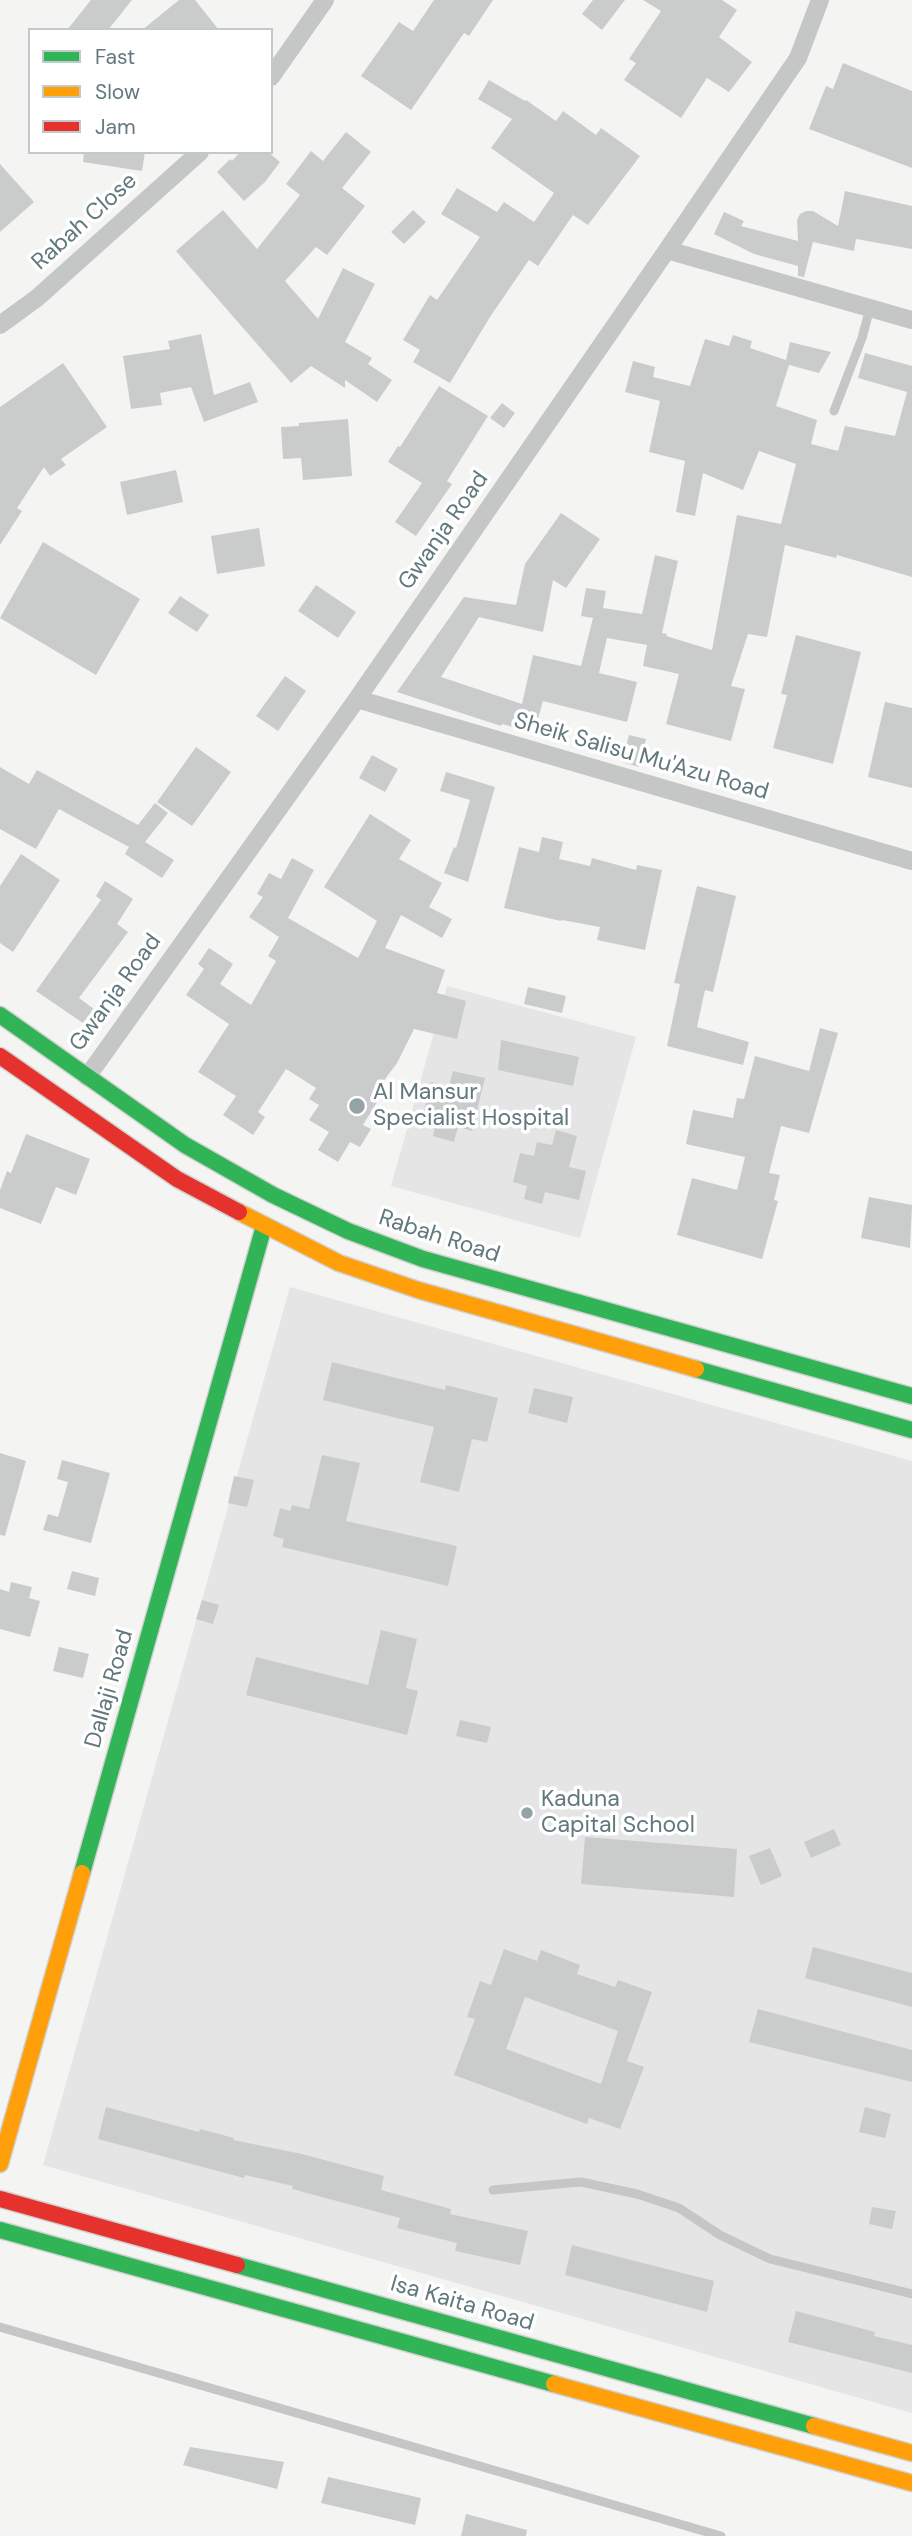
<!DOCTYPE html>
<html>
<head>
<meta charset="utf-8">
<style>
	body { margin:0 }
	#map { position:relative; width:912px; height:2536px; overflow:hidden; background:#f4f4f3; font-family:"DM Sans",sans-serif }
	canvas { display:block }
	.legend { position:absolute; left:28px; top:28px; width:245px; height:126px; box-sizing:border-box; background:#fff; border:2px solid #c0c9cb; margin:0; padding:9px 12px; list-style:none; font-size:21px; color:#61787c }
	.legend li { display:flex; align-items:center; gap:14px; height:35px }
	.legend b { width:35px; border:2px solid #c0c9cb }
</style>
</head>
<body>
<div id="map">
<canvas width="912" height="2536"></canvas>
<ul class="legend">
<li><b style="height:9px;background:#30b455"></b>Fast</li>
<li><b style="height:9px;background:#ff9f0a"></b>Slow</li>
<li><b style="height:9px;background:#e5322d"></b>Jam</li>
</ul>
</div>
<script>
const context = document.querySelector('canvas').getContext('2d');
context.lineJoin = 'round';
function fill(path, color) {
  context.fillStyle = color;
  context.fill(path, 'evenodd');
}
function toPath(rows) {
  const path = new Path2D();
  for (const r of rows) {
    path.moveTo(r[0], r[1]);
    for (let i = 2; i < r.length; i += 2) path.lineTo(r[i], r[i + 1]);
  }
  return path;
}
function stroke(path, color, width, dash) {
  context.strokeStyle = color;
  context.lineWidth = width;
  context.lineCap = dash ? 'butt' : 'round';
  context.setLineDash(dash || []);
  context.stroke(path);
}
function label(font, color, halo, rows, align = 'center') {
  context.font = font + ' "DM Sans",sans-serif';
  context.lineWidth = 7;
  context.setLineDash([]);
  context.textBaseline = 'middle';
  context.strokeStyle = halo;
  context.fillStyle = color;
  for (const [text, x, y, turn = 0] of rows) {
    context.save();
    context.translate(x, y);
    context.rotate((+turn || 0) * Math.PI / 180);
    context.textAlign = isNaN(turn) ? turn : align;
    if (halo) context.strokeText(text, 0, 0);
    context.fillText(text, 0, 0);
    context.restore();
  }
}
const built = toPath([
	[447,986,636,1037,580,1238,391,1186],
	[290,1287,912,1461,912,2413,43,2165]
]);
const building = toPath([
	[91,0,132,0,108,30,67,30],
	[179,0,195,0,219,30,142,30],
	[434,0,493,0,469,36,464,33,411,110,361,76,399,22,413,31],
	[593,0,625,0,602,30,582,14],
	[643,0,722,0,737,10,719,37,752,62,729,92,707,78,681,118,624,80,636,63,629,59,661,11],
	[843,63,912,91,912,168,809,129,826,86,833,89],
	[489,80,525,101,526,100,556,121,563,111,596,135,601,128,640,156,588,225,573,215,538,266,529,260,490,317,450,383,413,362,420,350,403,340,430,295,437,300,480,237,441,214,457,188,497,212,504,202,534,222,554,193,491,148,512,119,478,99],
	[346,132,371,152,342,188,365,206,327,255,316,247,285,281,318,319,343,268,375,284,345,342,372,358,368,364,392,380,377,402,345,380,345,388,311,366,291,383,176,251,223,210,257,249,300,195,286,184,311,151,323,161],
	[84,152,145,152,142,171,83,162],
	[240,152,268,152,280,162,265,182,244,201,217,172,230,159,232,161],
	[0,164,34,202,0,232],
	[845,191,912,206,912,249,856,239,854,251,813,242,804,277,798,276,798,266,754,254,714,234,724,212,744,221,741,226,798,241,797,220,800,214,806,211,813,211,838,226],
	[413,210,426,222,404,244,391,232],
	[201,334,214,395,250,382,258,402,204,422,191,387,160,393,162,405,131,409,123,356,170,349,168,341],
	[733,335,752,341,750,348,786,360,790,342,831,352,819,373,789,365,776,406,817,420,811,444,838,451,845,426,895,436,907,392,858,378,865,353,912,366,912,577,837,555,836,558,785,545,767,637,748,634,731,686,745,689,731,741,666,724,679,674,643,666,647,645,607,638,599,673,637,682,627,722,543,701,534,733,502,724,501,726,397,692,464,597,516,605,525,564,561,513,600,539,566,588,553,580,543,632,479,617,441,677,522,704,533,655,581,666,593,618,581,616,586,588,606,591,603,608,642,614,655,555,678,561,662,633,667,634,666,636,712,650,737,515,781,524,796,464,759,451,743,490,703,473,695,516,676,512,685,461,649,452,660,401,625,392,633,361,655,367,653,377,690,386,705,339,729,346],
	[63,363,107,427,61,459,66,465,50,476,44,467,17,508,22,511,0,545,0,407],
	[439,386,488,416,447,481,452,484,416,536,395,522,422,483,388,462,398,446,400,447],
	[502,403,515,413,504,428,490,418],
	[348,419,352,476,303,480,301,458,283,459,281,427,299,426,299,423],
	[176,470,183,502,127,515,120,482],
	[259,528,265,566,217,574,211,536],
	[43,542,140,599,96,675,0,618],
	[316,585,356,612,338,638,298,611],
	[180,596,209,615,197,632,168,613],
	[796,635,861,652,833,764,773,748,787,695,781,694],
	[285,676,306,691,278,731,256,716],
	[885,702,912,708,912,788,868,777],
	[629,735,646,739,639,767,622,762],
	[196,747,231,772,192,826,157,802],
	[372,755,398,769,385,792,359,778],
	[0,767,29,784,37,770,138,825,155,803,168,813,145,842,174,860,162,878,125,854,129,847,59,809,36,849,0,829],
	[446,772,495,787,468,882,444,873,454,847,456,848,470,800,440,791],
	[370,814,411,840,399,859,442,883,429,907,452,919,442,938,401,915,385,948,445,970,437,993,466,1001,457,1039,414,1029,397,1063,380,1086,385,1089,363,1125,371,1129,360,1147,350,1142,338,1162,318,1150,329,1132,309,1120,319,1105,309,1099,316,1088,286,1069,258,1112,265,1117,253,1135,223,1115,236,1096,198,1072,229,1024,186,995,204,969,198,964,209,948,233,964,220,984,251,1005,276,961,268,956,279,937,249,917,263,897,257,894,269,873,281,879,292,858,314,870,288,918,358,958,377,921,324,887],
	[542,837,563,842,559,859,590,866,592,858,636,870,637,865,662,870,645,950,597,940,600,927,562,920,561,921,504,908,519,847,539,852],
	[21,854,60,880,13,952,0,943,0,886],
	[105,881,133,899,117,924,128,932,79,998,94,1009,83,1023,36,991,101,900,96,896],
	[697,886,736,896,713,992,705,990,697,1027,749,1042,743,1065,667,1046,680,984,674,983],
	[528,987,566,996,562,1013,524,1004],
	[820,1028,838,1033,809,1133,781,1126,769,1173,780,1175,774,1200,778,1201,762,1259,677,1235,692,1178,737,1190,745,1157,686,1144,693,1110,733,1118,737,1098,744,1099,755,1056,809,1071],
	[501,1040,579,1057,573,1086,498,1070],
	[453,1071,485,1078,472,1131,458,1127,454,1142,433,1136,436,1122,422,1119,431,1082,449,1086],
	[556,1130,577,1136,569,1167,586,1171,579,1200,545,1192,542,1204,524,1199,527,1186,513,1182,520,1153,534,1156,537,1142,552,1145],
	[26,1134,90,1159,76,1195,56,1187,41,1224,0,1208,0,1190,7,1171,11,1173],
	[869,1197,912,1205,910,1248,861,1238],
	[332,1362,445,1390,446,1385,498,1398,487,1442,472,1439,459,1492,420,1482,434,1427,323,1400],
	[534,1388,573,1397,567,1423,528,1413],
	[0,1453,26,1461,5,1536,0,1535],
	[322,1455,360,1463,346,1521,457,1546,448,1586,282,1547,284,1539,273,1536,280,1508,290,1511,292,1505,309,1509],
	[62,1460,110,1473,91,1543,43,1530,48,1514,58,1517,68,1482,57,1479],
	[234,1476,254,1480,247,1507,228,1503],
	[72,1571,99,1578,95,1596,67,1589],
	[11,1582,32,1587,29,1598,40,1601,30,1637,0,1629,0,1589,9,1592],
	[202,1600,219,1605,213,1624,196,1619],
	[381,1630,417,1639,406,1688,418,1691,407,1735,246,1695,256,1657,368,1685],
	[59,1647,89,1654,83,1678,53,1671],
	[460,1720,491,1727,487,1743,456,1736],
	[834,1829,841,1845,811,1858,804,1842],
	[585,1837,737,1849,734,1897,581,1884],
	[770,1848,782,1876,761,1885,749,1856],
	[813,1947,912,1973,912,2007,805,1978],
	[504,1949,537,1961,541,1950,580,1965,577,1974,615,1987,618,1980,652,1992,627,2061,644,2067,620,2129,589,2118,587,2124,454,2075,475,2019,467,2017,480,1981,491,1985],
	[525,1997,618,2031,601,2084,506,2049],
	[758,2009,912,2050,912,2082,749,2042],
	[106,2107,199,2132,200,2129,234,2138,233,2140,302,2154,384,2176,381,2190,451,2209,450,2214,528,2231,520,2265,455,2251,457,2243,397,2228,400,2218,292,2189,293,2186,245,2175,244,2178,98,2139],
	[865,2107,891,2114,885,2138,859,2132],
	[872,2207,896,2211,892,2229,869,2224],
	[572,2245,714,2281,707,2312,565,2275],
	[796,2311,875,2332,874,2336,912,2345,912,2373,788,2342],
	[190,2447,284,2462,277,2489,183,2465],
	[328,2477,421,2498,415,2525,321,2503],
	[466,2514,527,2530,526,2536,461,2536]
]);
const lane = toPath([
	[834,411,862,338,870,308],
	[493,2190,581,2182,637,2194,679,2208,720,2235,770,2259,912,2294],
	[0,2327,721,2536]
]);
const street = toPath([
	[271,77,325,0],
	[667,250,912,320],
	[0,325,37,298,200,152],
	[357,699,912,861],
	[87,1077,357,699,667,250,798,58,820,0]
]);
const fast = toPath([
	[0,1015,185,1145,273,1195,348,1231,423,1259,912,1396],
	[696,1369,912,1430],
	[82,1873,264,1226],
	[0,2230,554,2384],
	[237,2265,814,2426]
]);
const slow = toPath([
	[239,1212,339,1263,418,1290,696,1369],
	[0,2164,82,1873],
	[554,2384,912,2483],
	[814,2426,912,2453]
]);
const jam = toPath([
	[0,1056,177,1179,239,1212],
	[0,2199,237,2265]
]);
const markers = [
	[357,1106,9,"#94a3a6"],
	[527,1813,7,"#94a3a6"]
];
const streetNames = [
	["Rabah Close",85,222,-42],
	["Gwanja Road",444,531,-55],
	["Sheik Salisu Mu'Azu Road",641,757,16],
	["Gwanja Road",116,993,-54],
	["Rabah Road",439,1237,18],
	["Dallaji Road",110,1689,-74],
	["Isa Kaita Road",462,2304,16]
];
const poiNames = [
	["Al Mansur",373,1093],
	["Specialist Hospital",373,1119],
	["Kaduna",541,1800],
	["Capital School",541,1826]
];
fill(built, '#e4e5e4');
fill(building, '#cacccc');
stroke(fast, '#d0d1d1', 19);
stroke(slow, '#d0d1d1', 19);
stroke(jam, '#d0d1d1', 19);
stroke(lane, '#c5c7c7', 9);
stroke(street, '#c5c7c7', 18);
stroke(fast, '#30b455', 16);
stroke(slow, '#ff9f0a', 16);
stroke(jam, '#e5322d', 16);
for (const [x, y, r, color] of markers) {
  const dot = new Path2D();
  dot.arc(x, y, r, 0, 2 * Math.PI);
  context.fillStyle = color;
  context.fill(dot);
  stroke(dot, '#fff', 2.5);
}
label('23px', '#61787c', '#fff', streetNames);
label('23px', '#61787c', '#fff', poiNames, 'left');
</script>
</body>
</html>
